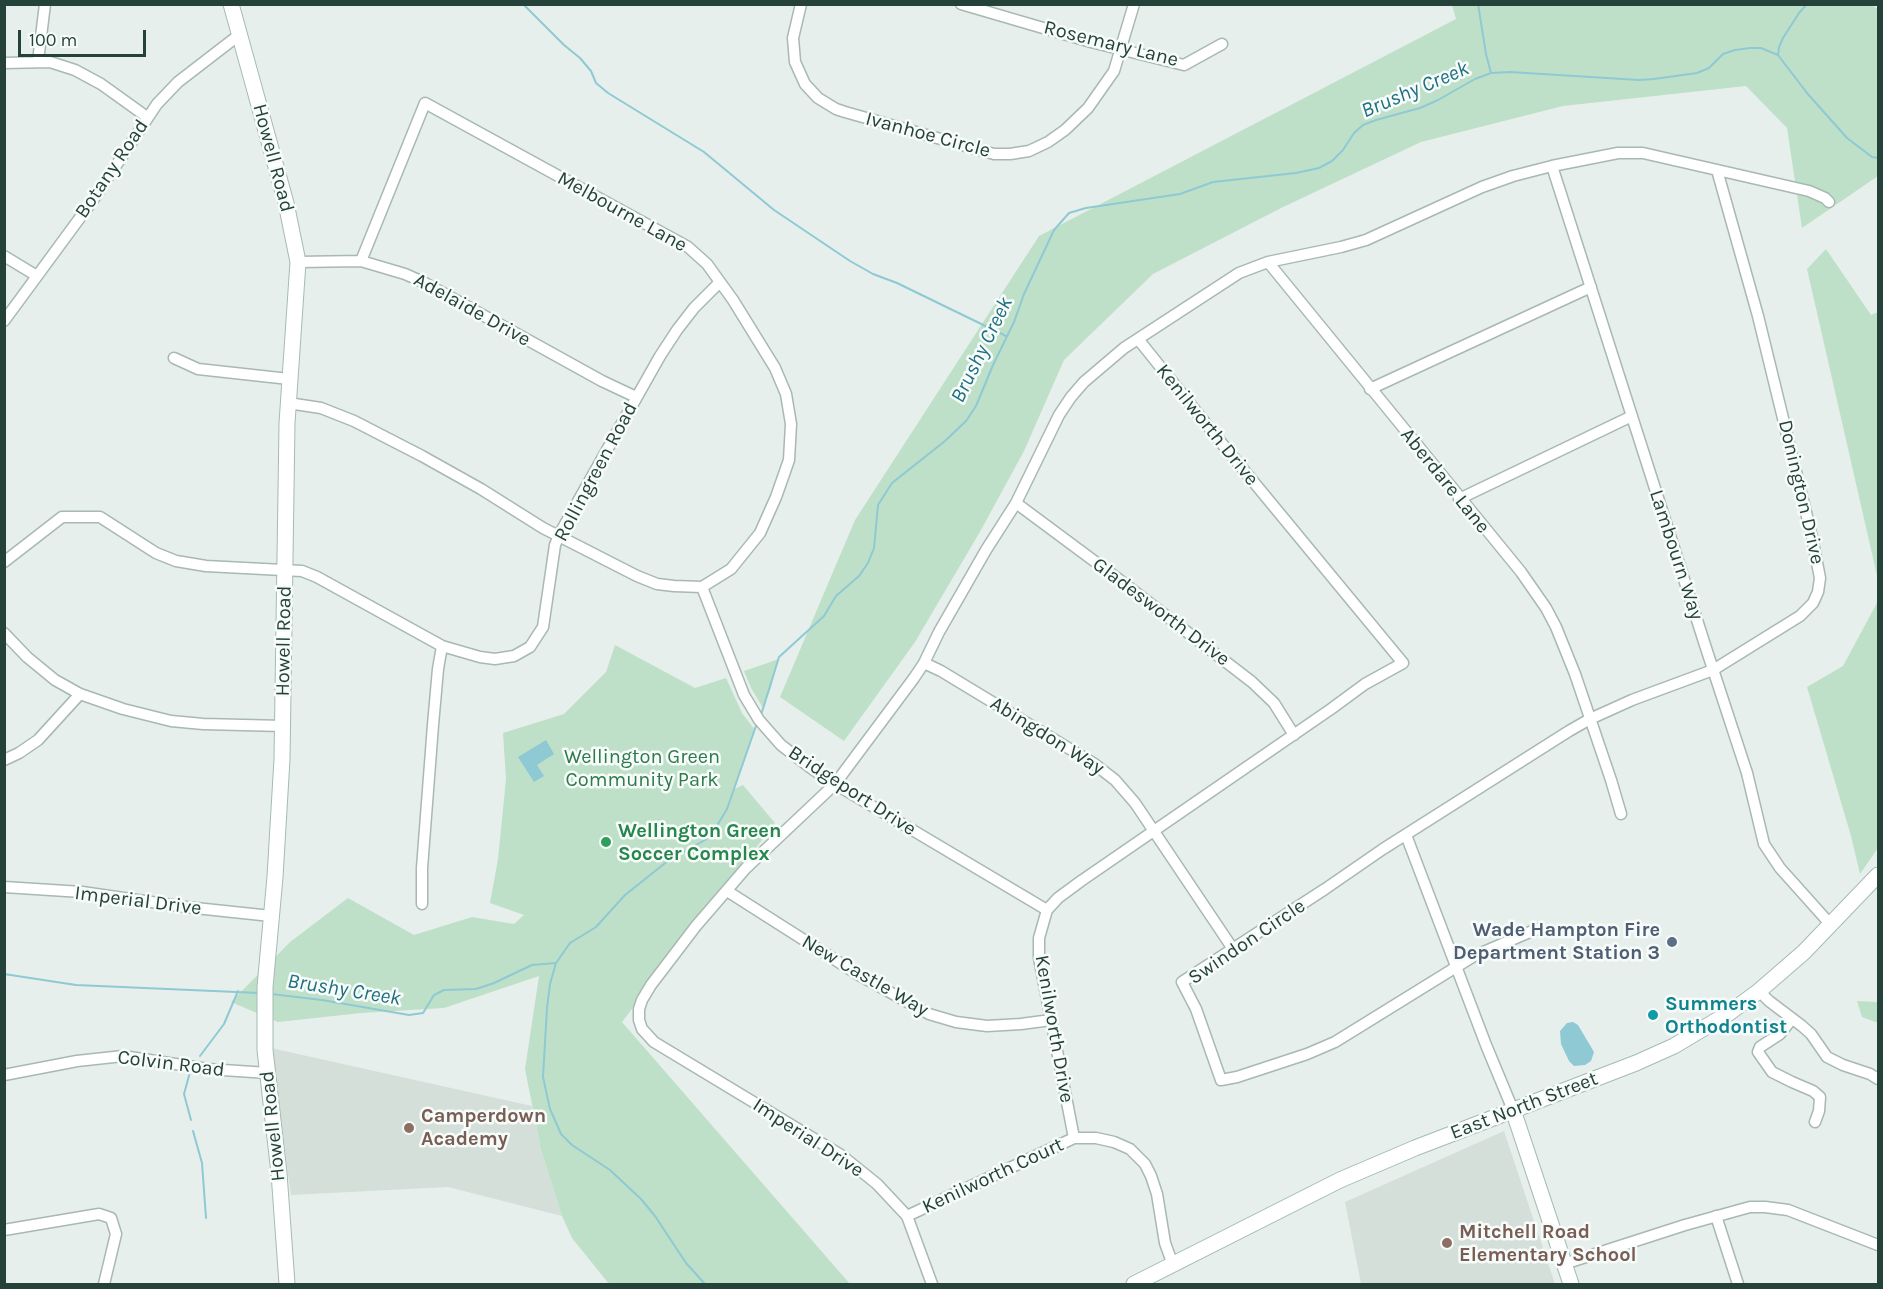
<!DOCTYPE html>
<html>
<head>
<meta charset="utf-8">
<style>
	body { margin:0 }
	#map { position:relative; width:1883px; height:1289px; overflow:hidden; background:#e6efeb; font-family:Karla,sans-serif }
	canvas { display:block }
	.frame { position:absolute; inset:0; border:6px solid #24423a; pointer-events:none }
	.scale { position:absolute; left:18px; top:30px; width:128px; height:27px; box-sizing:border-box; border:3px solid #24423a; border-top:0; padding-left:8px; font-size:18px; line-height:21px; white-space:nowrap; color:#24423a; -webkit-text-stroke:4px #f7fbf9; paint-order:stroke }
</style>
</head>
<body>
<div id="map">
<canvas width="1883" height="1289"></canvas>
<div class="frame"></div>
<div class="scale">100 m</div>
</div>
<script>
const context = document.querySelector('canvas').getContext('2d');
context.lineJoin = 'round';
function fill(path, color) {
  context.fillStyle = color;
  context.fill(path, 'evenodd');
}
function toPath(rows) {
  const path = new Path2D();
  for (const r of rows) {
    path.moveTo(r[0], r[1]);
    for (let i = 2; i < r.length; i += 2) path.lineTo(r[i], r[i + 1]);
  }
  return path;
}
function stroke(path, color, width, dash) {
  context.strokeStyle = color;
  context.lineWidth = width;
  context.lineCap = dash ? 'butt' : 'round';
  context.setLineDash(dash || []);
  context.stroke(path);
}
function label(font, color, halo, rows, align = 'center') {
  context.font = font + ' Karla,sans-serif';
  context.lineWidth = 5;
  context.setLineDash([]);
  context.textBaseline = 'middle';
  context.strokeStyle = halo;
  context.fillStyle = color;
  for (const [text, x, y, turn = 0] of rows) {
    context.save();
    context.translate(x, y);
    context.rotate((+turn || 0) * Math.PI / 180);
    context.textAlign = isNaN(turn) ? turn : align;
    if (halo) context.strokeText(text, 0, 0);
    context.fillText(text, 0, 0);
    context.restore();
  }
}
const built = toPath([
	[271,1048,532,1106,541,1150,562,1216,448,1187,291,1195],
	[1504,1131,1555,1284,1361,1284,1345,1202]
]);
const green = toPath([
	[1870,4,1878,9,1878,176,1802,228,1787,128,1746,86,1563,106,1421,142,1281,208,1153,274,1064,360,1024,451,981,530,915,642,844,741,780,697,855,520,1039,236,1456,19,1452,5],
	[1826,249,1871,315,1878,312,1878,580,1807,269],
	[1878,601,1878,672,1877,674,1878,678,1878,848,1860,874,1851,836,1807,687,1843,666],
	[615,645,695,688,726,678,742,713,755,730,734,789,743,785,775,823,622,1022,850,1284,609,1284,572,1238,562,1216,541,1150,525,1069,539,976,444,1008,361,1013,278,1022,231,1002,290,942,348,898,414,935,472,917,514,924,524,915,490,903,498,859,506,779,503,733,564,714,606,672],
	[779,659,770,691,763,708,751,688,744,671],
	[1857,1001,1878,1002,1878,1023,1862,1017]
]);
const water = toPath([
	[546,740,554,754,537,765,544,776,534,782,518,757],
	[1573,1022,1578,1025,1594,1052,1591,1061,1585,1065,1574,1066,1569,1061,1561,1044,1560,1031,1567,1023]
]);
const stream = toPath([
	[523,4,564,45,580,58,591,71,596,83,608,93,704,152,774,210,850,261,873,274,897,283,1006,336],
	[1478,4,1486,54,1491,73],
	[1778,55,1779,47,1783,38,1799,13,1807,4],
	[761,715,779,657,824,616,836,596,859,576,868,563,874,548,878,505,892,483,945,441,966,421,976,406,993,365,1014,322,1024,294,1054,230,1069,213,1086,208,1180,194,1213,182,1296,173,1319,168,1332,161,1343,150,1354,133,1363,125,1376,120,1420,108,1438,100,1475,79,1491,73,1510,72,1639,80,1654,79,1697,73,1709,68,1723,54,1735,50,1750,48,1761,48,1778,55,1807,93,1847,138,1872,157,1878,158],
	[4,974,76,985,259,993],
	[271,994,322,1000,409,1015,423,1013,434,995,444,990,476,989,494,983,532,965,556,963],
	[200,1056,224,1024,238,991],
	[190,1072,184,1094,191,1120],
	[193,1131,202,1163,206,1218],
	[705,1284,686,1263,655,1216,641,1199,610,1170,572,1145,561,1134,550,1109,543,1077,547,1008,550,984,556,963,570,943,596,927,625,895,669,860,705,840,712,834,727,809,757,723]
]);
const street = toPath([
	[801,4,793,38,795,62,805,84,818,98,836,109,845,112,994,154,1010,154,1029,151,1048,142,1065,130,1088,108,1114,71,1134,4],
	[961,4,1091,42,1184,65,1222,44],
	[38,61,45,4],
	[4,63,50,62,75,70,101,84,147,117],
	[1552,166,1705,645,1747,773,1764,844,1780,868,1831,925],
	[4,256,37,276],
	[298,262,361,261,405,274,423,282,602,381,636,397],
	[1268,262,1521,572,1546,608,1556,627,1575,674,1611,780,1621,814],
	[4,321,93,200,157,104,178,82,239,35],
	[174,358,198,369,289,379],
	[1370,389,1591,287],
	[288,403,321,408,354,421,422,456,481,489,543,528,637,576,657,584,674,586,702,587,731,569,760,533,776,497,789,460,791,424,786,394,775,368,733,300,707,264,688,247,425,103,361,261],
	[1459,499,1632,416],
	[1016,503,1117,578,1252,682,1274,703,1294,735],
	[4,562,62,517,100,517,156,553,176,561,206,566,302,571,317,577,442,646,480,657,495,659,514,656,530,647,543,627,555,545,559,535,660,356,677,330,694,308,720,282],
	[702,587,744,695,759,720,781,745,811,768,835,784,1047,910],
	[4,633,27,657,55,680,80,694,123,709,171,721,203,724,283,726],
	[924,663,941,671,1093,763,1115,780,1135,803,1233,949],
	[4,760,19,753,38,740,80,694],
	[1406,835,1486,1045,1513,1110],
	[4,887,82,892,186,907,271,916],
	[727,891,859,975,929,1014,956,1022,987,1026,1021,1024,1051,1020],
	[422,904,422,868,433,725,438,669,442,646],
	[1537,929,1474,956,1335,1042,1307,1054,1237,1077,1221,1080,1196,1009,1182,982,1325,889,1383,849,1569,731,1590,719,1632,700,1713,670,1800,616,1813,603,1818,592,1820,578,1812,537,1758,316,1717,170],
	[1759,991,1769,1001,1802,1026,1811,1034,1827,1057,1843,1065,1870,1074,1878,1079],
	[1792,1019,1780,1034,1760,1047,1758,1052,1772,1072,1792,1082,1813,1091,1820,1097,1819,1111,1815,1122],
	[4,1075,77,1061,123,1056,208,1069,268,1073],
	[1074,1138,1039,958,1039,938,1047,910,1058,898,1081,881,1331,709,1365,684,1403,663,1219,440,1138,339],
	[907,1216,1074,1138,1096,1138,1114,1142,1130,1149,1145,1164,1151,1176,1157,1194,1165,1243,1173,1265],
	[1716,1216,1738,1284],
	[4,1230,99,1214,111,1218,116,1234,104,1284],
	[1564,1264,1685,1225,1750,1207,1765,1207,1788,1210,1878,1245],
	[932,1284,907,1216,877,1184,841,1155,654,1042,642,1029,639,1020,639,1009,642,1000,651,985,696,926,746,868,835,784,914,678,924,663,939,632,986,550,1016,503,1059,415,1071,397,1084,382,1124,348,1239,273,1268,262,1341,247,1366,240,1482,187,1513,176,1552,166,1618,153,1643,153,1809,191,1825,198,1829,202]
]);
const secondary = toPath([
	[231,4,286,203,298,262,287,423,282,759,275,877,265,987,265,1050,279,1173,287,1284],
	[1513,1110,1571,1284],
	[1134,1284,1340,1180,1415,1148,1636,1063,1674,1046,1729,1013,1759,991,1804,952,1878,875]
]);
const markers = [
	[606,842,6,"#2e9e5b"],
	[1672,942,6,"#5c6f8a"],
	[1653,1015,6,"#0f9aa8"],
	[409,1128,6,"#8d6e63"],
	[1447,1243,6,"#8d6e63"]
];
const streetNames = [
	["Rosemary Lane",1111,44,14],
	["Ivanhoe Circle",928,135,15],
	["Howell Road",273,158,75],
	["Botany Road",112,169,-56],
	["Melbourne Lane",622,212,29],
	["Adelaide Drive",472,310,29],
	["Kenilworth Drive",1207,425,51],
	["Rollingreen Road",596,472,-62],
	["Aberdare Lane",1445,481,51],
	["Donington Drive",1801,492,77],
	["Lambourn Way",1676,555,72],
	["Gladesworth Drive",1161,612,37],
	["Howell Road",284,641,-89],
	["Abingdon Way",1047,736,32],
	["Bridgeport Drive",852,791,33],
	["Imperial Drive",138,901,7],
	["Swindon Circle",1247,942,-34],
	["New Castle Way",865,976,30],
	["Kenilworth Drive",1054,1029,80],
	["Colvin Road",171,1064,7],
	["East North Street",1524,1106,-21],
	["Howell Road",273,1126,-96],
	["Imperial Drive",808,1138,33],
	["Kenilworth Court",993,1176,-25]
];
const parkNames = [
	["Wellington Green",642,757],
	["Community Park",642,780]
];
const leisureNames = [
	["Wellington Green",618,831],
	["Soccer Complex",618,854]
];
const serviceNames = [
	["Wade Hampton Fire",1660,930],
	["Department Station 3",1660,953]
];
const cultureNames = [
	["Summers",1665,1004],
	["Orthodontist",1665,1027]
];
const educationNames = [
	["Camperdown",421,1116],
	["Academy",421,1139],
	["Mitchell Road",1459,1232],
	["Elementary School",1459,1255]
];
const waterNames = [
	["Brushy Creek",1415,90,-23],
	["Brushy Creek",982,350,-64],
	["Brushy Creek",344,990,9]
];
fill(built, '#d4dfda');
fill(green, '#bfe0c8');
fill(water, '#8ec9d4');
stroke(stream, '#8ec9d4', 2);
stroke(street, '#a8b8b2', 13);
stroke(secondary, '#a4bbb3', 17);
stroke(street, '#fff', 10);
stroke(secondary, '#fff', 15);
for (const [x, y, r, color] of markers) {
  const dot = new Path2D();
  dot.arc(x, y, r, 0, 2 * Math.PI);
  context.fillStyle = color;
  context.fill(dot);
  stroke(dot, '#f7fbf9', 2);
}
label('20px', '#24423a', '#f7fbf9', streetNames);
label('20px', '#2d7a4b', '#f7fbf9', parkNames);
label('bold 20px', '#27864d', '#f7fbf9', leisureNames, 'left');
label('bold 20px', '#4e5e75', '#f7fbf9', serviceNames, 'right');
label('bold 20px', '#0d838f', '#f7fbf9', cultureNames, 'left');
label('bold 20px', '#785e54', '#f7fbf9', educationNames, 'left');
label('italic 21px', '#1c6f80', '#f7fbf9', waterNames);
</script>
</body>
</html>
